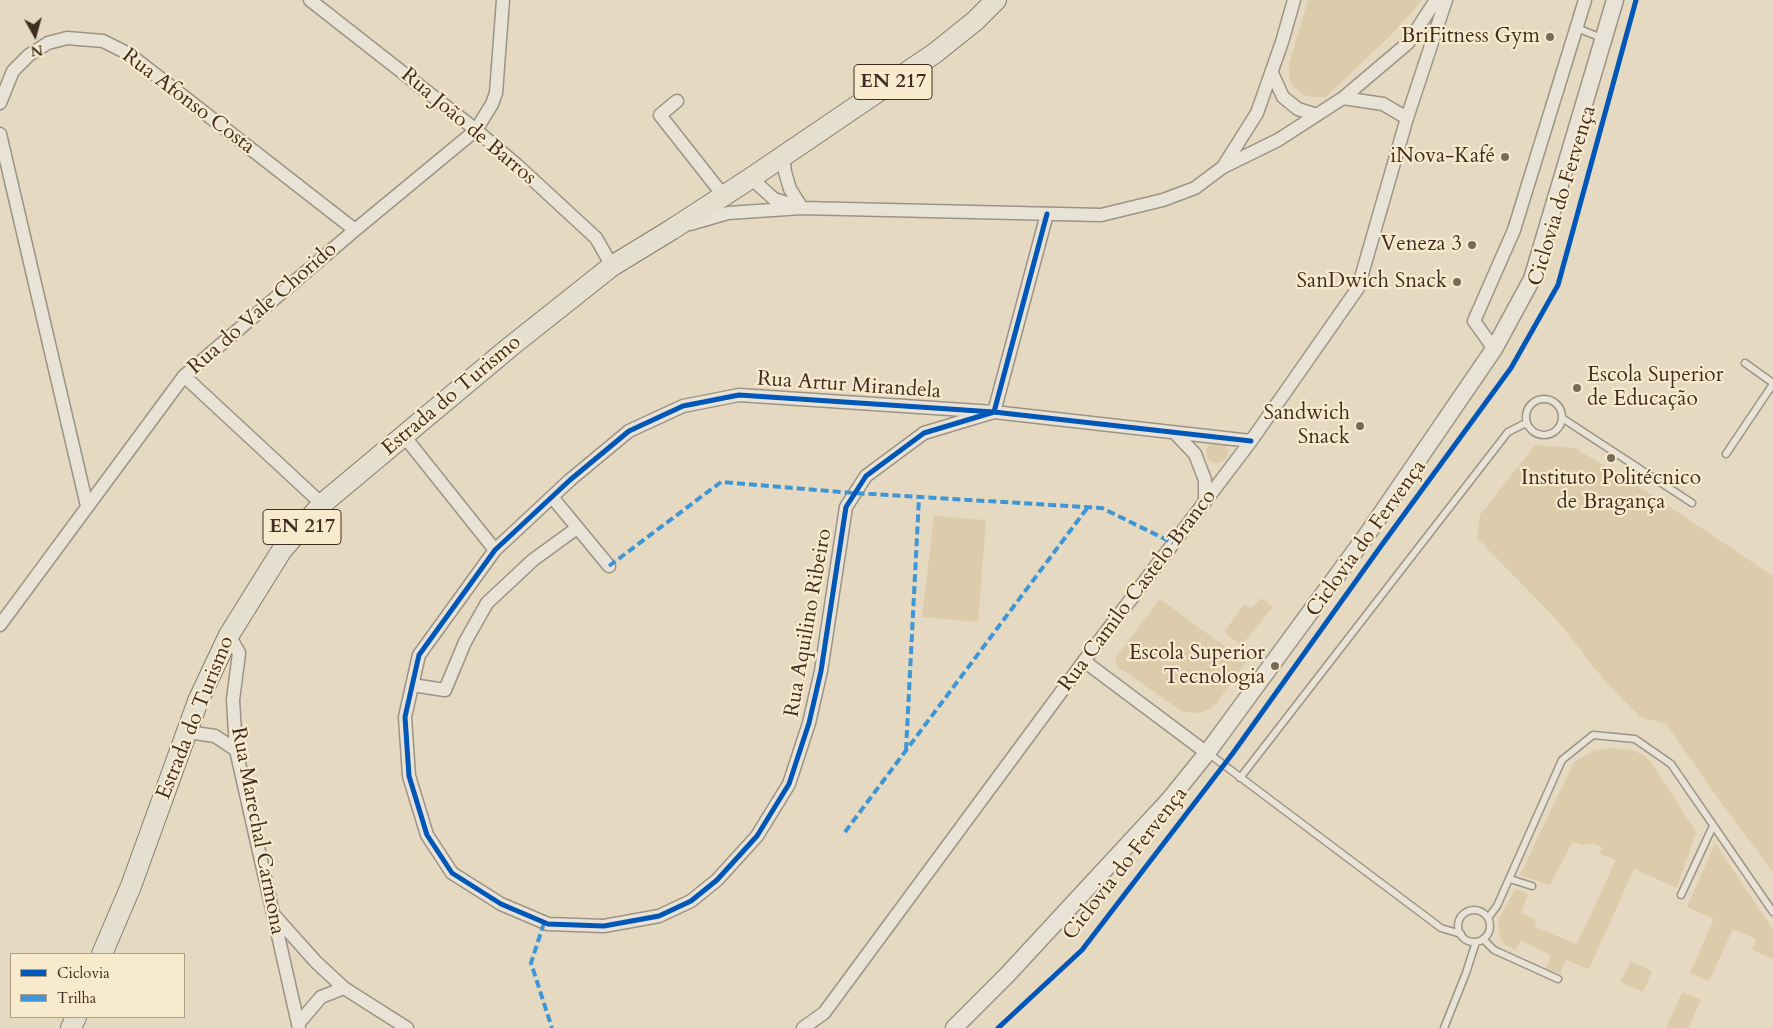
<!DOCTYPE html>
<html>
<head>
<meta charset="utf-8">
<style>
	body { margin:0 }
	#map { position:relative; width:1773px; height:1028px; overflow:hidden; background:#e5d9c1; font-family:Cardo,serif }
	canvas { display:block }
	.legend { position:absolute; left:10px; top:953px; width:175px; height:65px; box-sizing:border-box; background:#f8eacd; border:1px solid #ae9e89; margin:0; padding:6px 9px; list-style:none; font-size:15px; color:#3f2d23 }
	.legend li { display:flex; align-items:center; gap:10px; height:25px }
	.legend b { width:25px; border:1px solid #ae9e89 }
	.north { position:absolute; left:10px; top:10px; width:50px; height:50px; -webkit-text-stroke:4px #f8eacd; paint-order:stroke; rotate:173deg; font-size:14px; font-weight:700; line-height:20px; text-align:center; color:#3f2d23 }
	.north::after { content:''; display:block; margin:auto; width:18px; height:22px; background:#3f2d23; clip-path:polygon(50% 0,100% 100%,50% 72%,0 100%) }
</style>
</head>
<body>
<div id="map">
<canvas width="1773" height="1028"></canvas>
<ul class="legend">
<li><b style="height:6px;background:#0057b8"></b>Ciclovia</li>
<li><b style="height:6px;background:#3f96d6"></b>Trilha</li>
</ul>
<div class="north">N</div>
</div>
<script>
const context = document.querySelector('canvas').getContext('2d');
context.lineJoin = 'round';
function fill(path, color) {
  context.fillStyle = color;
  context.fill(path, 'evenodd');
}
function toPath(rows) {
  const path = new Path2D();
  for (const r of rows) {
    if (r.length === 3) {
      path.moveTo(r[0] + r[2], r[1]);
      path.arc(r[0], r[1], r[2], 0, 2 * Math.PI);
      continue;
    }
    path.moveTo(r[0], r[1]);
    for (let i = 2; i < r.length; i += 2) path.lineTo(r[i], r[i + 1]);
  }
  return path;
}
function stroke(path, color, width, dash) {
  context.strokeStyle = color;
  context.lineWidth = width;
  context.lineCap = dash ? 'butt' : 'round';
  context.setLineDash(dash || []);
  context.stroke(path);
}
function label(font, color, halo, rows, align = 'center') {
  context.font = font + ' Cardo,serif';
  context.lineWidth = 4.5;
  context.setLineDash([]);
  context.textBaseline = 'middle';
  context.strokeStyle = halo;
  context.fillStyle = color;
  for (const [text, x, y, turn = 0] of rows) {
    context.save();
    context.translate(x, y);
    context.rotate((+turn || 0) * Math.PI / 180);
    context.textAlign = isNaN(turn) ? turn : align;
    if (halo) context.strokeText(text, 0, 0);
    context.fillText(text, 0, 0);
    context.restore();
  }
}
const green = toPath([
	[1308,0,1422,0,1395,31,1326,97,1312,97,1304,95,1293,86,1289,77,1289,64],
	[1217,452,11],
	[1535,445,1575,448,1652,495,1773,576,1773,872,1710,787,1666,724,1640,717,1604,680,1556,619,1477,538,1480,515],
	[934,516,986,520,978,622,922,617],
	[1261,598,1273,607,1241,646,1224,632,1244,605,1251,608],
	[1160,599,1246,662,1216,704,1202,713,1183,712,1118,667,1116,663,1116,657],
	[1610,748,1632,750,1643,755,1651,762,1696,832,1677,888,1634,869,1589,969,1566,960,1560,974,1546,969,1551,955,1521,941,1516,950,1505,945,1500,938,1498,921,1515,889,1528,894,1521,913,1536,920,1534,927,1577,944,1616,860,1600,854,1602,847,1591,843,1581,845,1573,841,1550,885,1520,875,1574,762,1594,750],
	[1715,843,1773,929,1773,959,1752,950,1756,939,1733,929,1709,981,1690,973,1714,919,1687,907],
	[1631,961,1652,971,1643,992,1620,982],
	[1682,992,1701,1000,1688,1028,1666,1028]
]);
const service = toPath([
	[1577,28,1604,39],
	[1745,363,1773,383],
	[1544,417,18],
	[1562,418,1692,503],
	[1726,454,1773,384],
	[1208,753,1441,928,1461,934],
	[1240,778,1508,432,1526,423,1527,425],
	[1510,879,1532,886],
	[1681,895,1713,826],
	[1474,926,16],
	[1488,918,1497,906,1562,760,1593,735,1635,739,1671,764,1773,912],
	[1483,939,1494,950,1558,979],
	[1444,1028,1466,973,1476,942]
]);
const minor = toPath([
	[310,0,476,130,518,166,596,238,612,266],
	[1272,73,1283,97,1298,109,1317,115],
	[1343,98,1383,104,1407,118],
	[677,101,660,115,723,195],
	[0,103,13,71,29,55,48,43,67,38,103,41,129,54,355,230],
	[0,134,87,506],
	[1223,167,1257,113,1282,42,1294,0],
	[751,178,774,199,802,208,1101,215,1163,200,1195,188,1223,167,1278,140,1343,98,1408,43,1436,0],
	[1047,214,994,412,924,433,866,476,846,507,821,671,809,723,789,784,757,836,717,880,691,901,659,916,604,926,548,924,501,904,452,873,427,835,409,776,405,717,419,655,495,550,570,480,629,431,683,406,739,395,994,412,1251,441],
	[690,224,728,213,802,208,790,189,785,172,783,155],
	[1494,349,1474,321,1514,230,1585,0],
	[184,376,322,504],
	[1175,433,1195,454,1205,480,1205,501],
	[404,436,495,550],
	[552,497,609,566],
	[0,625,184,376,355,230,476,130,492,104,496,93,503,0],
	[229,635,239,653,233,700,236,750,299,1028],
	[1084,661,1207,753],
	[412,685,445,690,465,642,487,603,533,560,577,528],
	[188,732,215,736,236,750],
	[273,914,316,962,344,988,407,1028],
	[298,1024,321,997,344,988],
	[803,1028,824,1013,1084,661,1251,441,1358,288,1407,118,1446,0]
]);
const tertiary = toPath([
	[954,1028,1008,974,1169,800,1207,753,1366,536,1494,349,1532,279,1615,0]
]);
const primary = toPath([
	[102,954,131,886,198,701,229,635,282,550,322,504,510,347,612,266,671,230,751,178,935,53,975,21,996,0],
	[71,1028,76,1017]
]);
const quiet = toPath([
	[609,566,721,482,854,493,1102,508,1173,543],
	[906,750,919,498],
	[845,832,1088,507],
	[544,923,531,963,552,1028]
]);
const cycleway = toPath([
	[1047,214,994,412,924,433,866,476,846,507,821,671,809,723,789,784,757,836,717,880,691,901,659,916,604,926,548,924,501,904,452,873,427,835,409,776,405,717,419,655,495,550,570,480,629,431,683,406,739,395,994,412,1251,441],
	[998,1028,1082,950,1233,753,1381,546,1511,368,1558,285,1636,0]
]);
const markers = [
	[1550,37,5,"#79695a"],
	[1505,157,5,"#79695a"],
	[1472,245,5,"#79695a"],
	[1457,282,5,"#79695a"],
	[1577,388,5,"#79695a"],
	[1360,426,5,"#79695a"],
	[1611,458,5,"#79695a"],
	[1275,666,5,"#79695a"]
];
const shields = [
	[893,82,78],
	[302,527,78]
];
const shieldNames = [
	["EN 217",893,82],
	["EN 217",302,527]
];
const poiNames = [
	["BriFitness Gym",1540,37],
	["iNova-Kafé",1495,157],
	["Veneza 3",1462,245],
	["SanDwich Snack",1447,282],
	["Escola Superior",1587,376,"left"],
	["de Educação",1587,400,"left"],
	["Sandwich",1350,414],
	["Snack",1350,438],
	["Instituto Politécnico",1611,479,"center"],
	["de Bragança",1611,503,"center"],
	["Escola Superior",1265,654],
	["Tecnologia",1265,678]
];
const streetNames = [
	["Rua Afonso Costa",188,102,37],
	["Rua João de Barros",468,127,40],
	["Ciclovia do Fervença",1563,196,-73],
	["Rua do Vale Chorido",263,309,-41],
	["Rua Artur Mirandela",849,386,4],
	["Estrada do Turismo",452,396,-40],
	["Ciclovia do Fervença",1367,539,-54],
	["Rua Camilo Castelo Branco",1138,591,-53],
	["Rua Aquilino Ribeiro",809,623,-80],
	["Estrada do Turismo",196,718,-68],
	["Rua Marechal Carmona",257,831,79],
	["Ciclovia do Fervença",1126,864,-52]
];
fill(green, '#dcccac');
stroke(service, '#9c9384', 9);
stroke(minor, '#9c9384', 15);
stroke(tertiary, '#9c9384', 19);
stroke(primary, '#857c6f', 22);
stroke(service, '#e9e3d7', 6);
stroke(minor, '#e9e3d7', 12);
stroke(tertiary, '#e9e3d7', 16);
stroke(primary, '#e5dfd0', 20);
stroke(quiet, '#3f96d6', 4, [8, 4]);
stroke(cycleway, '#0057b8', 5);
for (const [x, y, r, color] of markers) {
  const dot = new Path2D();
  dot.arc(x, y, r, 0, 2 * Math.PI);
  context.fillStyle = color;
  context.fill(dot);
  stroke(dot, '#f8eacd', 2);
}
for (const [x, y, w] of shields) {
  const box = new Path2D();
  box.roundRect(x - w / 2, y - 17.5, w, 35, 4);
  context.fillStyle = '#f8eacd';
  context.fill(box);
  stroke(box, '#3f2d23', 1);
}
label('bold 20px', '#3f2d23', null, shieldNames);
label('21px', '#3f2d23', '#f8eacd', poiNames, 'right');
label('21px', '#3f2d23', '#f8eacd', streetNames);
</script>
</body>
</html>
